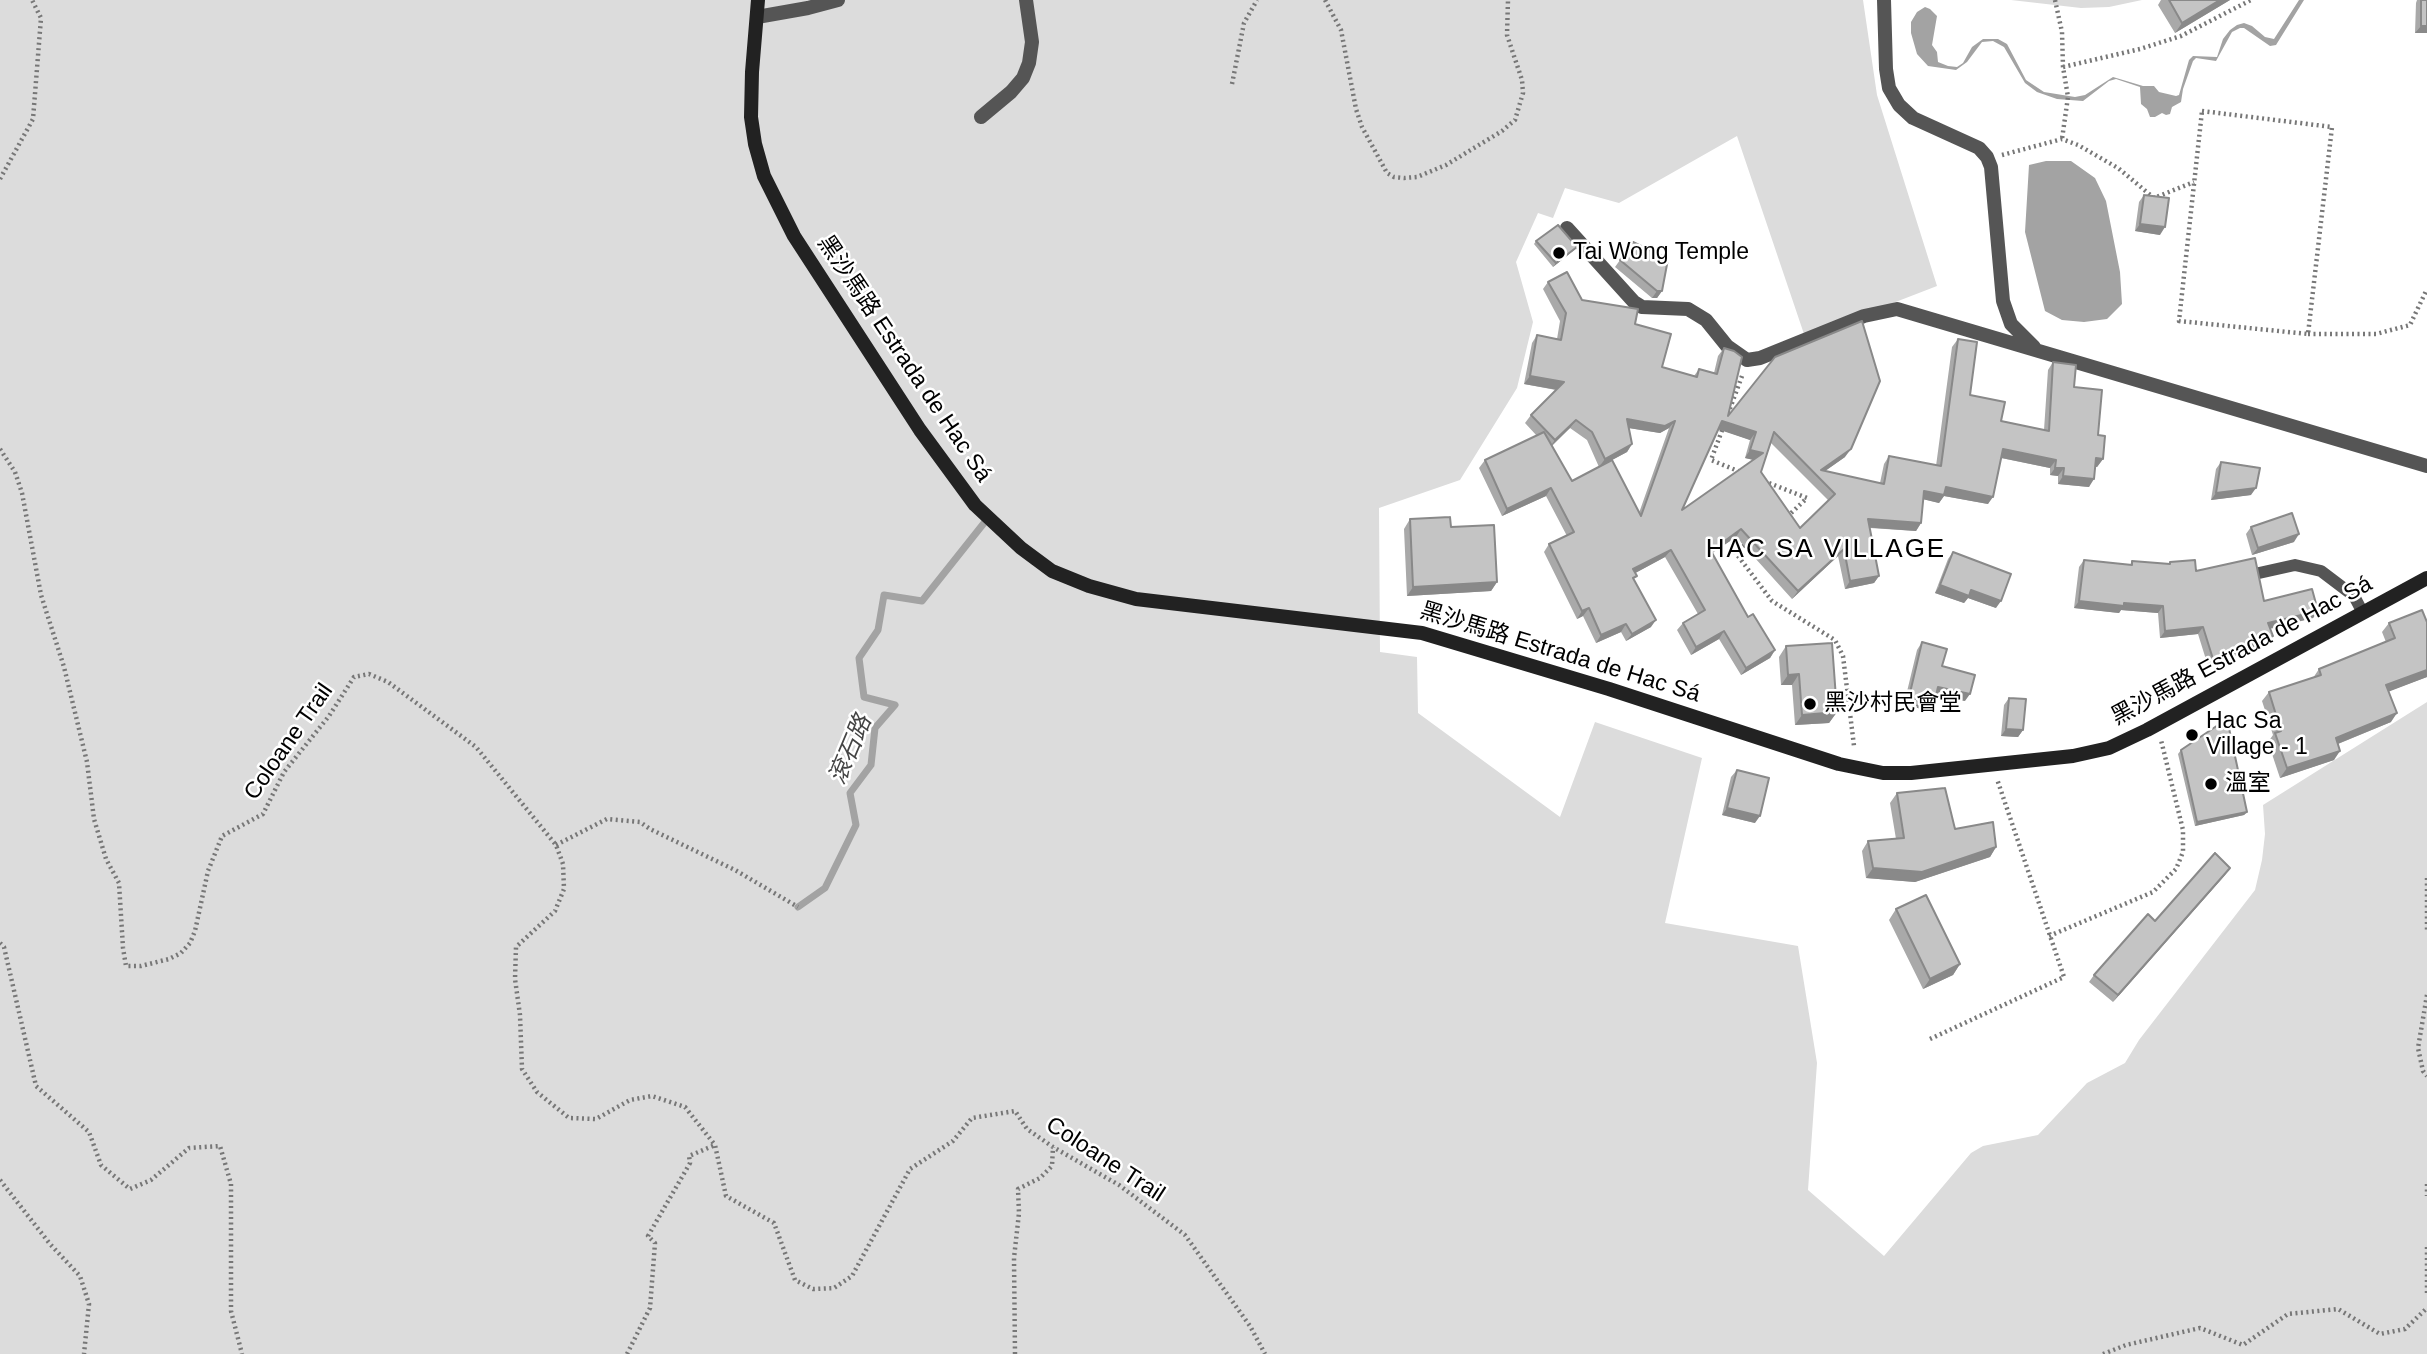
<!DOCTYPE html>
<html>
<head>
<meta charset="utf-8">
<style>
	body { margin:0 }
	canvas { display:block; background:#fff }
</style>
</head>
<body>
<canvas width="2427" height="1354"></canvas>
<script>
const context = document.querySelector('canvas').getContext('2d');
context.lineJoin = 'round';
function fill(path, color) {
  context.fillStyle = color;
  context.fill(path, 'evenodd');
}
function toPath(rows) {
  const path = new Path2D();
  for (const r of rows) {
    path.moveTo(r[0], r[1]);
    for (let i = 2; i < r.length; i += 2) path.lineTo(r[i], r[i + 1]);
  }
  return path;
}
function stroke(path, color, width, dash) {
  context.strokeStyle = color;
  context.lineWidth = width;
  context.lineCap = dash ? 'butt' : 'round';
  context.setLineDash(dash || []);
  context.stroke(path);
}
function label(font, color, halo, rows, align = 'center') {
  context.font = font + ' Arial,"Noto Sans SC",sans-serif';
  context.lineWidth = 5;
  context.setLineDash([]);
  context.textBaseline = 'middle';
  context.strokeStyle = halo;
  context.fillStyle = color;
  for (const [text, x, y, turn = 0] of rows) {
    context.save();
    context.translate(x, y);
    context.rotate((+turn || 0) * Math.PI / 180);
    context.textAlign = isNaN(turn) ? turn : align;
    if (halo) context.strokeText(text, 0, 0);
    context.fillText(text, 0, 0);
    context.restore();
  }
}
const green = toPath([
	[0,0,1863,0,1877,95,1937,286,1805,337,1737,136,1619,203,1565,188,1553,218,1538,213,1516,262,1533,322,1517,388,1460,480,1379,508,1380,652,1417,657,1418,713,1560,817,1595,722,1702,758,1665,923,1798,946,1817,1063,1808,1190,1884,1256,1971,1153,1983,1146,2038,1135,2087,1083,2125,1063,2139,1040,2255,890,2262,860,2265,834,2263,805,2427,702,2427,1354,0,1354],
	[2011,0,2142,0,2109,7,2081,8]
]);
const water = toPath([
	[2299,0,2304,0,2276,45,2270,46,2244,28,2240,28,2232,32,2216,61,2196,58,2193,61,2183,89,2181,102,2172,107,2170,114,2166,115,2162,113,2155,117,2150,117,2147,109,2141,104,2140,87,2116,79,2109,81,2083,101,2057,99,2037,92,2025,83,2004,47,1993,41,1982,42,1967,62,1956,70,1928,66,1917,54,1911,33,1911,22,1917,12,1925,7,1930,9,1937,16,1932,45,1937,52,1938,62,1948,66,1957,67,1963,63,1972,47,1983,39,1998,39,2007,44,2026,80,2044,92,2075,97,2085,95,2113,77,2143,86,2154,86,2159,92,2176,96,2179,95,2189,60,2193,56,2217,57,2223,39,2230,30,2237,25,2244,23,2252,26,2265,37,2274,39],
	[2046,161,2071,161,2095,178,2106,201,2120,272,2122,304,2107,319,2084,322,2062,320,2045,311,2025,232,2029,165]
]);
const stream = toPath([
	[798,907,825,888,856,825,850,793,871,765,875,728,895,705,864,697,859,658,878,630,884,595,922,601,988,518]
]);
const path = toPath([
	[1325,0,1341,30,1356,109,1362,127,1387,173,1394,177,1404,178,1417,177,1446,165,1502,131,1515,120,1523,93,1522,80,1507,35,1508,0],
	[2055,0,2062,32,2063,67,2068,97,2062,139],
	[2063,67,2140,49,2181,36,2251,0],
	[1232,84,1244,23,1257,0],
	[2202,111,2332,127,2308,334,2179,321,2202,111],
	[2002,155,2062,139,2078,145,2118,168,2154,198,2194,182],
	[0,179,33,119,41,18,32,0],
	[2308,334,2376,334,2410,325,2427,289],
	[1728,414,1742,376],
	[1724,425,1711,460,1743,473],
	[0,449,15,472,22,493,41,595,64,667,87,762,94,819,106,859,119,883,123,948,126,966,141,966,169,959,181,953,190,943,195,931,208,871,222,836,263,814,284,772,329,716,354,677,369,674,388,682,476,747,556,845,563,864,564,889,555,911,516,947,515,979,520,1015,522,1069,537,1092,569,1118,596,1119,630,1100,652,1096,685,1107,715,1145,726,1196,774,1223,795,1280,813,1289,834,1288,852,1276,910,1169,953,1141,972,1118,1015,1111,1027,1129,1053,1147,1119,1185,1185,1235,1250,1326,1265,1354],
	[1764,481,1807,498,1788,516],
	[1749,542,1735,552,1772,601,1835,640,1843,656,1854,746],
	[556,845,607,819,640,822,650,829,735,870,798,907],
	[2427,878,2427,930],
	[2049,936,2153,892,2176,869,2183,852,2183,830,2161,740],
	[0,943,4,947,36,1086,89,1132,101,1165,130,1189,151,1180,189,1148,220,1146,231,1184,231,1311,242,1354],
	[2427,995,2418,1048,2423,1071,2427,1076],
	[1930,1039,2064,977,1997,779],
	[0,1180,50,1244,80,1276,89,1304,84,1354],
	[2427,1184,2427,1196],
	[2427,1247,2427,1294],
	[627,1354,650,1308,655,1243,648,1236,690,1163,689,1156,715,1145],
	[1015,1354,1014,1258,1019,1213,1018,1189,1040,1178,1052,1166,1053,1147],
	[2103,1354,2126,1345,2200,1328,2243,1345,2288,1314,2338,1309,2380,1334,2405,1329,2427,1308]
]);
const service = toPath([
	[2259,573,2295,565,2321,571,2354,596,2363,613]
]);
const minor = toPath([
	[1884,0,1886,69,1889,88,1899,105,1913,118,1979,148,1987,157,1991,167,2003,301,2011,324,2034,347],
	[757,17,808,8,838,0],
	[981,117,1011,92,1023,78,1029,63,1032,42,1026,0],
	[1567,228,1634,302,1642,307,1688,309,1706,320,1727,346,1747,360,1760,358,1864,316,1897,309,2427,466]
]);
const secondary = toPath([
	[758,0,752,72,751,117,755,144,764,176,794,236,920,430,975,505,1021,548,1052,571,1089,586,1136,599,1422,633,1609,689,1839,764,1883,773,1911,773,2073,756,2109,748,2147,730,2427,578]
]);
const wall = toPath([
	[2161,0,2230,0,2175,33,2158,5],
	[2417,0,2427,0,2427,33,2415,33,2416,3],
	[2144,195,2160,235,2135,231,2139,202],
	[1536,241,1574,250,1553,267,1534,244],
	[1633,242,1662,291,1657,298,1652,298,1615,267],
	[1548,282,1582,300,1635,324,1662,367,1694,376,1699,369,1714,373,1718,356,1724,348,1728,416,1845,457,1825,471,1880,483,1884,464,1889,456,1936,466,1952,347,1958,339,1970,395,2001,421,2044,430,2048,370,2053,362,2074,387,2098,435,2103,459,2097,467,2095,467,2089,487,2058,484,2058,476,2050,475,2050,468,2001,458,1988,504,1944,496,1939,503,1923,499,1921,523,1916,531,1870,528,1879,576,1874,583,1845,589,1838,556,1792,599,1736,537,1712,553,1748,617,1775,650,1770,658,1741,675,1719,639,1691,655,1677,630,1683,623,1698,614,1665,557,1635,573,1634,580,1651,627,1626,641,1621,632,1596,643,1583,616,1577,619,1544,552,1549,544,1567,536,1546,496,1502,516,1479,468,1485,460,1537,436,1525,423,1531,415,1556,390,1524,384,1532,343,1537,335,1557,339,1560,321,1543,289],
	[1570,428,1587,440,1599,467,1627,452,1632,444,1629,428,1660,433,1669,428,1639,513,1572,481,1552,446],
	[1719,429,1750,440,1745,458,1754,460,1682,510],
	[1771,443,1829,501,1800,528,1761,472],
	[2221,462,2251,495,2211,500,2216,469],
	[1410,519,1451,527,1497,582,1491,591,1407,596,1404,529],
	[2251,527,2294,542,2252,555,2246,534],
	[1953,552,1996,608,1968,598,1964,603,1935,593,1948,559],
	[2084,560,2130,565,2132,561,2168,564,2170,562,2196,571,2264,601,2318,611,2313,618,2270,629,2273,636,2268,643,2208,666,2198,634,2160,638,2158,613,2121,610,2119,613,2074,608,2079,567],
	[2427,622,2427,677,2389,691,2391,722,2338,744,2334,760,2280,778,2268,742,2273,735,2262,701,2269,692,2313,678,2319,669,2386,642,2382,632,2389,623],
	[1922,642,1942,666,1965,701,1936,695,1928,711,1904,704,1917,650],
	[1786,646,1837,712,1829,723,1795,725,1792,685,1781,685,1779,657],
	[2009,698,2023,730,2018,737,2001,736,2004,705],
	[2181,750,2247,812,2244,815,2195,826,2178,754],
	[1737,770,1755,823,1722,815,1731,777],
	[1897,793,1955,829,1996,847,1990,857,1915,882,1866,878,1862,851,1868,841,1896,839,1890,803],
	[2225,875,2113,1002,2089,982,2094,975,2155,921],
	[1896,909,1960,964,1953,975,1923,989,1889,920]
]);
const shadedWall = toPath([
	[2220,0,2230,0,2175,33,2182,23],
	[2421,26,2427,26,2427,33,2415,33],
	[2140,224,2165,227,2160,235,2135,231],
	[1577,247,1574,250,1553,267,1556,263],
	[1657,291,1662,291,1657,298,1652,298],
	[1530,376,1564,382,1558,390,1524,384],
	[1627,419,1675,421,1669,428,1660,433,1622,427],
	[1576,420,1570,428,1549,448,1555,440],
	[1722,421,1756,432,1750,440,1717,429],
	[1632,444,1627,452,1599,467,1605,459],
	[1851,449,1845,457,1818,476,1821,470],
	[2003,449,2056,460,2050,468,1997,457],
	[1750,450,1763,453,1758,461,1745,458],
	[2096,458,2103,459,2097,467,2091,466],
	[2055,468,2064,468,2058,476,2050,475],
	[2063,476,2094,479,2089,487,2058,484],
	[1946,487,1993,497,1988,504,1944,496,1939,503,1918,498,1924,491],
	[1551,488,1546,496,1502,516,1507,509],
	[2256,488,2251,495,2211,500,2216,493],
	[1868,519,1921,523,1916,531,1862,527],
	[1741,529,1736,537,1705,558,1711,551],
	[2299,534,2294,542,2252,555,2258,548],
	[1844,549,1838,556,1792,599,1798,591],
	[1671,550,1665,557,1628,577,1633,569],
	[1879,576,1874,583,1845,589,1850,581],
	[1497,582,1491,591,1407,596,1413,587],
	[1940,585,1971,590,2001,601,1996,608,1968,598,1964,603,1935,593],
	[2079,601,2124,603,2163,606,2158,613,2121,610,2119,613,2074,608],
	[1589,608,1583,616,1577,619,1582,611],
	[2318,611,2313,618,2263,630,2268,623],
	[1656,620,1651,627,1626,641,1632,634],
	[1626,624,1621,632,1596,643,1601,635],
	[2203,627,2198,634,2160,638,2165,631],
	[1724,631,1719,639,1691,655,1696,647],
	[2273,636,2268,643,2208,666,2213,659],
	[1775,650,1770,658,1741,675,1746,668],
	[2427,670,2427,677,2380,695,2386,685],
	[1799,674,1792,685,1781,685,1788,675],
	[1938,687,1970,694,1965,701,1933,694],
	[1909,697,1934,704,1928,711,1904,704],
	[1837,712,1829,723,1795,725,1802,715],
	[2397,713,2391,722,2330,747,2336,738],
	[2006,729,2023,730,2018,737,2001,736],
	[2340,751,2334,760,2280,778,2287,768],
	[1727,808,1760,816,1755,823,1722,815],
	[2247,812,2244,815,2195,826,2197,822],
	[1996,847,1990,857,1915,882,1866,878,1873,868],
	[2230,868,2225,875,2113,1002,2118,995],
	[1960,964,1953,975,1923,989,1930,979]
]);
const building = toPath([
	[2169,0,2220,0,2182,23,2169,0],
	[2421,0,2427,0,2427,26,2421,26,2421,0],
	[2144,195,2169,198,2165,227,2140,224,2144,195],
	[1558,225,1577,247,1556,263,1536,241,1558,225],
	[1633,242,1668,259,1662,291,1657,291,1620,260,1633,242],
	[1567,272,1582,300,1638,309,1635,324,1671,334,1662,367,1697,377,1699,369,1717,374,1724,348,1734,351,1742,357,1728,416,1775,357,1862,321,1880,381,1851,449,1821,470,1884,484,1889,456,1941,466,1958,339,1977,342,1970,395,2005,402,2001,421,2049,431,2053,362,2076,365,2074,387,2102,390,2098,435,2105,436,2103,459,2096,458,2094,479,2063,476,2064,468,2055,468,2056,460,2003,449,1993,497,1946,487,1944,495,1924,491,1921,523,1868,519,1879,576,1850,581,1844,549,1798,591,1741,529,1711,551,1748,617,1753,614,1775,650,1746,668,1724,631,1696,647,1683,623,1705,610,1671,550,1633,569,1637,576,1633,578,1656,620,1632,634,1626,624,1601,635,1589,608,1582,611,1549,544,1574,532,1551,488,1507,509,1485,460,1544,432,1572,481,1612,460,1641,516,1675,421,1665,426,1627,419,1632,444,1605,459,1592,432,1576,420,1555,440,1531,415,1564,382,1530,376,1537,335,1561,340,1566,313,1548,282,1567,272],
	[1722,421,1756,432,1750,450,1763,453,1682,510,1722,421],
	[1774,432,1835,494,1800,528,1761,472,1774,432],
	[2221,462,2260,468,2256,488,2216,493,2221,462],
	[2292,513,2299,534,2258,548,2251,527,2292,513],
	[1450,517,1451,527,1494,525,1497,582,1413,587,1410,519,1450,517],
	[1953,552,2011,574,2001,601,1971,590,1969,596,1940,585,1953,552],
	[2255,558,2264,601,2312,589,2318,611,2268,623,2273,636,2213,659,2203,627,2165,631,2163,606,2124,603,2124,606,2079,601,2084,560,2132,565,2132,561,2170,564,2170,562,2195,560,2196,571,2255,558],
	[2422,610,2427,622,2427,670,2386,685,2397,713,2336,738,2340,751,2287,768,2275,733,2281,731,2269,692,2321,675,2319,669,2395,638,2389,623,2422,610],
	[1922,642,1947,649,1942,666,1975,675,1970,694,1938,687,1934,704,1909,697,1922,642],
	[1832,643,1837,712,1802,715,1799,674,1788,675,1786,646,1832,643],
	[2009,698,2026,699,2023,730,2006,729,2009,698],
	[2227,719,2247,812,2197,822,2181,750,2227,719],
	[1737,770,1769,778,1760,816,1727,808,1737,770],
	[1945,788,1955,829,1993,822,1996,847,1922,872,1873,868,1868,841,1904,838,1897,793,1945,788],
	[2215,853,2230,868,2118,995,2094,975,2148,914,2155,921,2215,853],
	[1926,895,1960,964,1930,979,1896,909,1926,895]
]);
const markers = [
	[1559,253,7,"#000"],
	[1810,704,7,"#000"],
	[2192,735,7,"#000"],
	[2211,784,7,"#000"]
];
const poiNames = [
	["Tai Wong Temple",1573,253],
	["黑沙村民會堂",1824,704],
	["Hac Sa",2206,722],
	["Village - 1",2206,748],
	["溫室",2225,784]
];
const streetNames = [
	["黑沙馬路 Estrada de Hac Sá",904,359,56],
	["黑沙馬路 Estrada de Hac Sá",2242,651,-28],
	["黑沙馬路 Estrada de Hac Sá",1560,653,17],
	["Coloane Trail",289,742,-55],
	["Coloane Trail",1105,1160,33]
];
const waterNames = [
	["滾石路",851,750,-67]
];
const quarterNames = [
	["HAC SA VILLAGE",1826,550]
];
fill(green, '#dcdcdc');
fill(water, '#a3a3a3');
stroke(stream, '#a3a3a3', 7);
stroke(path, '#777', 4.5, [2, 3.5]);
stroke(service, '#555', 12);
stroke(minor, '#555', 14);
stroke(secondary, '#222', 14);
fill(wall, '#a9a9a9');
fill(shadedWall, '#898989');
fill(building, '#c4c4c4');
stroke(building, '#898989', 2);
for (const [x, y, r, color] of markers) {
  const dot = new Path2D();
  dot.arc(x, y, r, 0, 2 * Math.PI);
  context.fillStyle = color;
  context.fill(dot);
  stroke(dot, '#fff', 2.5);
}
label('23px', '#000', '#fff', poiNames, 'left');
label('23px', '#000', '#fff', streetNames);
label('italic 24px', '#444', '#fff', waterNames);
context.letterSpacing = '2px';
label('26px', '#000', '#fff', quarterNames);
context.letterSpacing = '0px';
</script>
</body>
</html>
